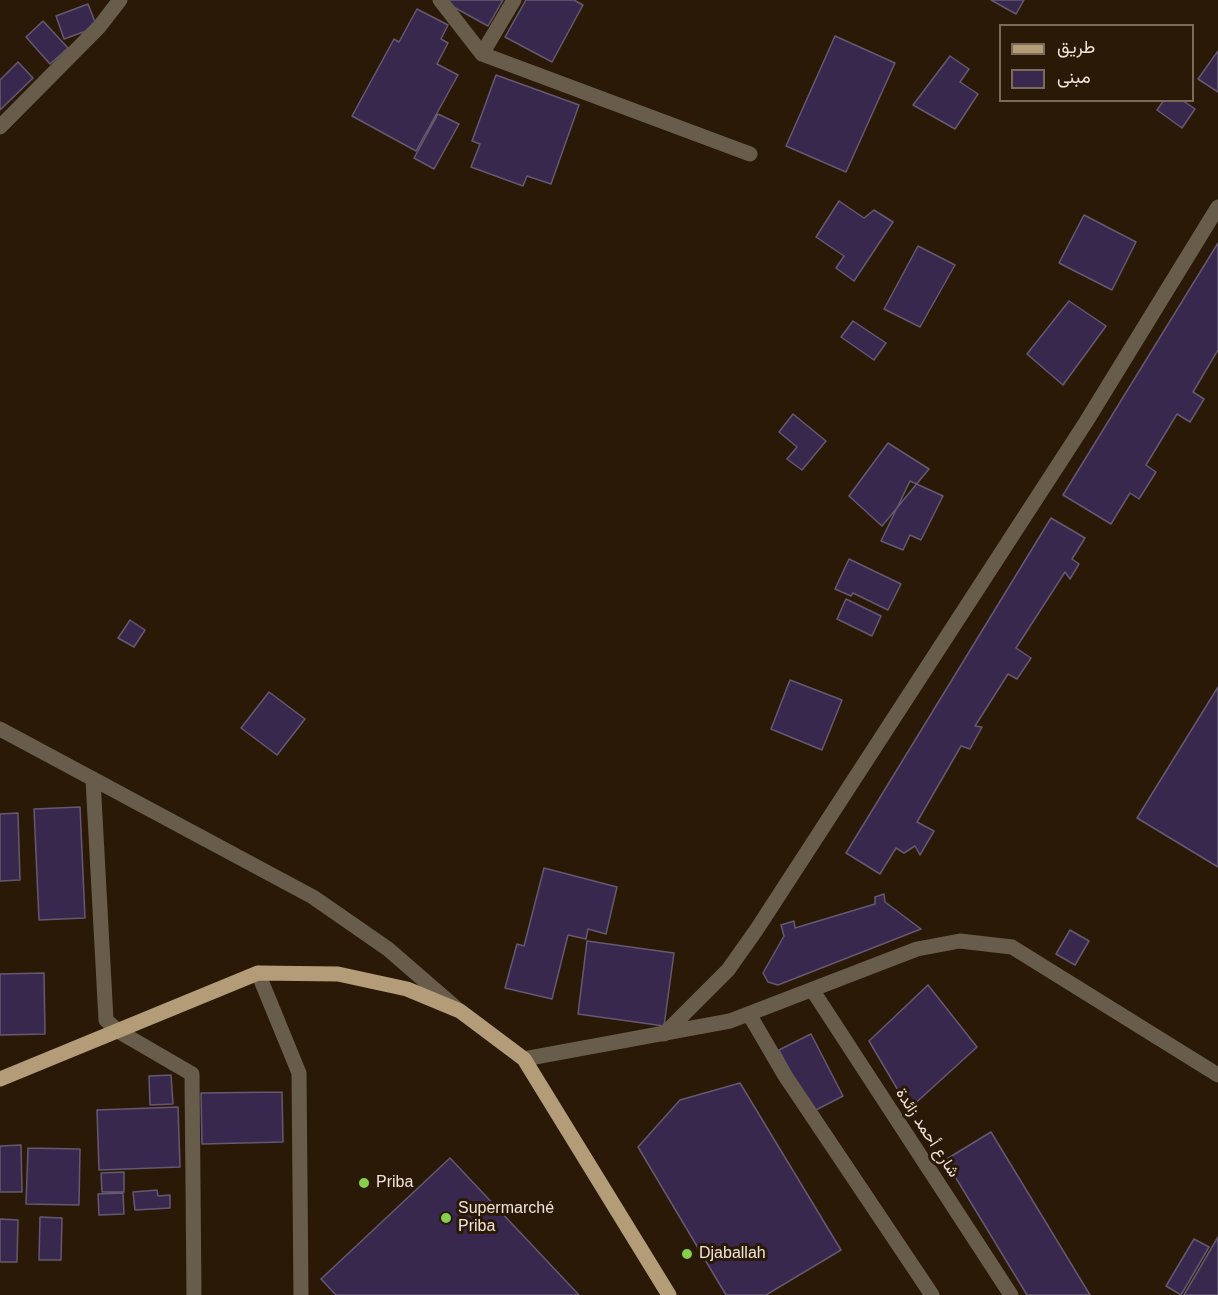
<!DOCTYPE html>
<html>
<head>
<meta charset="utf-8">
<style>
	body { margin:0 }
	#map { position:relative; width:1218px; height:1295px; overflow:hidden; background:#2b1908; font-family:Arial,Vazirmatn,sans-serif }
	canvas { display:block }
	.legend { position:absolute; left:999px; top:24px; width:195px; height:78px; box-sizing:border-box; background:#2b1908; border:2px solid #7a6a5c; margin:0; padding:8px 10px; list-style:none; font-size:18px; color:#f1e4da }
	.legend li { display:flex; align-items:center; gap:12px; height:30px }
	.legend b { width:30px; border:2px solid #7a6a5c }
</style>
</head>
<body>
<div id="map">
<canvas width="1218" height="1295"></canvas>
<ul class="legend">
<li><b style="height:8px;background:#b39c77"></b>طريق</li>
<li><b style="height:16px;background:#39284d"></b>مبنى</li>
</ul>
</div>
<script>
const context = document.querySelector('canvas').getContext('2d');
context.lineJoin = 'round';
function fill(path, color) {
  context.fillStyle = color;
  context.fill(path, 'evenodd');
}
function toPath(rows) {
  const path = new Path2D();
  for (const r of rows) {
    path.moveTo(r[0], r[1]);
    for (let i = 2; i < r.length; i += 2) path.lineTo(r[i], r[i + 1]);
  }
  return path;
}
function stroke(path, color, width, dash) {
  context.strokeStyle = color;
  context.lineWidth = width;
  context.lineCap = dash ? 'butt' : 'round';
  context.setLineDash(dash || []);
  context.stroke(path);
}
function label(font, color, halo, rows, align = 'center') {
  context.font = font + ' Arial,Vazirmatn,sans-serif';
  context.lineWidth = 6;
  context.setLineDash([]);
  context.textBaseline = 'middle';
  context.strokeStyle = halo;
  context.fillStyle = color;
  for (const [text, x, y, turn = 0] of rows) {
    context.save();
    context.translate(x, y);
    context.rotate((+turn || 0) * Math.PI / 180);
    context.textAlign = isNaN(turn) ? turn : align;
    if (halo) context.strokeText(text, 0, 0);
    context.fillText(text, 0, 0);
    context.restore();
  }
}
const building = toPath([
	[441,0,503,0,488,26,441,0],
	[526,0,574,0,583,5,552,62,505,37,526,0],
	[991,0,1024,0,1016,14,991,0],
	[88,4,97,27,64,39,56,16,88,4],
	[417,9,448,25,441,39,448,43,437,64,458,75,416,151,352,116,394,39,399,42,417,9],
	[43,21,68,48,50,64,26,37,43,21],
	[835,36,895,63,846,172,786,146,835,36],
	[1218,51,1218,92,1198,79,1218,51],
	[950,56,969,69,960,82,978,94,955,129,913,105,950,56],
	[18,62,33,78,0,110,0,80,18,62],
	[496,75,579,105,551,184,527,176,523,186,471,167,480,144,472,141,496,75],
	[1164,100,1182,100,1195,109,1182,128,1157,110,1164,100],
	[438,114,459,124,434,169,414,158,438,114],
	[839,201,864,218,874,210,893,222,854,281,836,268,844,256,816,237,839,201],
	[1084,215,1136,242,1112,290,1059,263,1084,215],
	[1218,243,1218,350,1193,392,1204,399,1190,422,1177,414,1146,465,1156,472,1139,499,1130,493,1111,524,1063,495,1218,243],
	[918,246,955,265,920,327,884,309,918,246],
	[1069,301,1106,326,1063,385,1027,354,1069,301],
	[853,321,886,343,874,360,841,337,853,321],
	[793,414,826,441,802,470,787,459,797,447,779,432,793,414],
	[888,443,929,469,882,526,849,496,888,443],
	[910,481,943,496,921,540,910,535,903,550,881,541,910,481],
	[1051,518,1085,538,1072,559,1079,564,1070,579,1065,572,1016,648,1031,658,1017,679,1008,674,975,726,982,727,970,749,961,746,917,822,934,831,920,855,915,846,904,853,896,848,880,874,846,853,1051,518],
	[849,559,901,584,888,610,853,593,851,596,835,589,849,559],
	[846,599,881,616,872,636,837,619,846,599],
	[130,620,145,630,134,647,118,638,130,620],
	[790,680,842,700,822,750,771,729,790,680],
	[1218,687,1218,867,1137,818,1218,687],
	[269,692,305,719,277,755,241,728,269,692],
	[80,807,85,918,39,920,34,809,80,807],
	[18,813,20,880,0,881,0,814,18,813],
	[544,868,617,887,606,934,588,929,586,939,568,935,552,999,505,988,517,944,524,946,544,868],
	[884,894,885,902,921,929,778,985,768,982,763,973,784,936,781,925,794,921,795,928,875,904,875,897,884,894],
	[1070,930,1089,941,1075,965,1056,954,1070,930],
	[587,941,674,953,664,1026,578,1014,587,941],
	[44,973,45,1034,0,1035,0,974,44,973],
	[928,985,977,1047,909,1109,869,1041,928,985],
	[811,1034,843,1096,812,1112,779,1050,811,1034],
	[171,1075,173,1104,150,1105,149,1076,171,1075],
	[740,1083,841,1250,766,1295,726,1295,638,1147,680,1100,740,1083],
	[282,1092,283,1142,202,1144,201,1093,282,1092],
	[178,1107,180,1167,99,1170,97,1110,178,1107],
	[991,1132,1090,1295,1027,1295,945,1160,991,1132],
	[21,1145,22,1192,0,1192,0,1146,21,1145],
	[28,1148,80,1149,79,1205,26,1204,28,1148],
	[450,1158,579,1295,336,1295,321,1279,450,1158],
	[124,1172,124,1192,102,1192,101,1173,124,1172],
	[157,1190,158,1196,170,1195,170,1208,135,1210,133,1192,157,1190],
	[123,1193,124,1214,99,1215,98,1194,123,1193],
	[40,1217,62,1218,61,1260,39,1260,40,1217],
	[0,1219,18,1220,17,1262,0,1262,0,1219],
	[1218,1237,1218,1295,1184,1295,1218,1237],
	[1194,1239,1209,1247,1181,1295,1166,1286,1194,1239]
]);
const service = toPath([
	[93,779,106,1020,118,1031]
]);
const minor = toPath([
	[440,0,482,54,750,154],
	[482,54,514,0],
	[0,127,99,27,120,0],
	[258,973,299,1073,301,1295],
	[813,991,1011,1295],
	[749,1014,784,1074,932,1295],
	[118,1031,192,1074,194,1295],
	[664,1034,728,970,757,929,1086,422,1218,207],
	[524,1059,730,1021,917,949,960,941,1012,947,1218,1075]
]);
const tertiary = toPath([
	[0,729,313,897,388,949,456,1008]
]);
const primary = toPath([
	[0,1079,258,973,338,974,407,989,460,1011,524,1059,669,1295]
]);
const markers = [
	[364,1183,6,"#85cf4c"],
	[446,1218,6,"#85cf4c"],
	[687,1254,6,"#85cf4c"]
];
const streetNames = [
	["شارع أحمد زائدة",927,1133,57]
];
const poiNames = [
	["Priba",376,1183],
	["Supermarché",458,1209],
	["Priba",458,1227],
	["Djaballah",699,1254]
];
fill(building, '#39284d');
stroke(building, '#645971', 1.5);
stroke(service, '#685d4b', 15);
stroke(minor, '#685d4b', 15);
stroke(tertiary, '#685d4b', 15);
stroke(primary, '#b39c77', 15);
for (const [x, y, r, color] of markers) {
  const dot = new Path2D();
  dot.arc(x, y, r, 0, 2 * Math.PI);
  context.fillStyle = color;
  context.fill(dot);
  stroke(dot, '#2b1908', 2);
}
label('16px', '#f1e4da', '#2b1908', streetNames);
label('16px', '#f1e4da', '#2b1908', poiNames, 'left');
</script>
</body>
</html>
